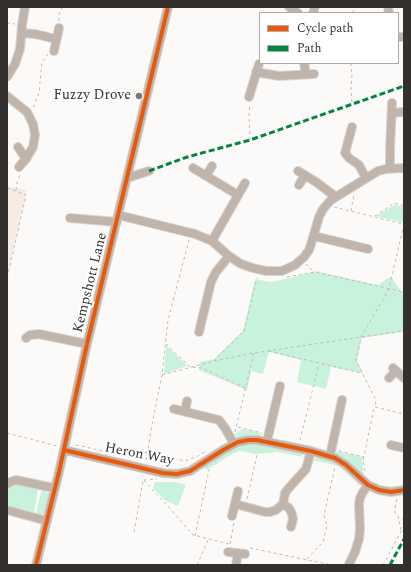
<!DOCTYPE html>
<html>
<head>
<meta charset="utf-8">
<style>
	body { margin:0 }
	#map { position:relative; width:411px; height:572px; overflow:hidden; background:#fcfaf8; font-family:Spectral,serif }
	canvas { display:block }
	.frame { position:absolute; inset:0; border:8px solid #34302d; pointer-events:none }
	.legend { position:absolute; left:259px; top:12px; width:140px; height:52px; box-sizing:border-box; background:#fff; border:1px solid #aeacab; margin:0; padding:5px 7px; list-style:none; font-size:12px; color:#34302d }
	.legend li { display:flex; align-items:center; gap:8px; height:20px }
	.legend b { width:20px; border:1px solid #aeacab }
</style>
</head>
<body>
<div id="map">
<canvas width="411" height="572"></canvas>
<div class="frame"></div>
<ul class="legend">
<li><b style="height:5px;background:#e8590c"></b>Cycle path</li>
<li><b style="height:5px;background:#00873e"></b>Path</li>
</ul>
</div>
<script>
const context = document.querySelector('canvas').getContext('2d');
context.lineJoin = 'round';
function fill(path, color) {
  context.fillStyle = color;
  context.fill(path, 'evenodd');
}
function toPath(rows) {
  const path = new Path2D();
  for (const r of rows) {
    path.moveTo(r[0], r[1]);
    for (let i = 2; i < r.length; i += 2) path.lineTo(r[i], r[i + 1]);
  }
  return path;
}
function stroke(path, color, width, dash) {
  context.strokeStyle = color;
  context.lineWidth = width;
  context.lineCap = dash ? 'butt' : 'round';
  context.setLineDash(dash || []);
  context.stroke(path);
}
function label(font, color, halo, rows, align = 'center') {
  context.font = font + ' Spectral,serif';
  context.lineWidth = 4;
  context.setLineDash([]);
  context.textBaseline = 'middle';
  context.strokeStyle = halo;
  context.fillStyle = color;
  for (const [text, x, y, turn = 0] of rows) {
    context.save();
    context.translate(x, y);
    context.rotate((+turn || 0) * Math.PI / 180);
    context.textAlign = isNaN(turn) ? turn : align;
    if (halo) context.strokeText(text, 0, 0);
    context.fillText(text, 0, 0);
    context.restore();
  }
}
const built = toPath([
	[7,186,27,190,7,278]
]);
const green = toPath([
	[394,205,404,207,404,223,376,216],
	[316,271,378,285,391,276,401,291,404,291,404,333,402,332,362,338,357,361,363,373,331,367,326,389,297,382,301,360,269,352,263,374,251,371,247,390,199,370,200,362,214,359,243,331,255,279,270,282,276,281,298,276],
	[166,345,187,366,164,374],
	[242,429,249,430,263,434,257,436,240,437,235,436,234,435],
	[255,442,299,452,301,454,303,457,278,452,256,454,240,451,234,453,208,469,201,468,234,448,242,444],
	[335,451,363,457,362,462,364,477,348,462,339,456],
	[316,458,324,458,337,462,360,483,360,486,339,466,313,460],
	[155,482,175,482,186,485,178,506,166,501,153,488],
	[14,484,38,489,34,512,32,514,7,507,7,488,9,486],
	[43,488,45,490,46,493,50,493,45,513,42,515,37,515,36,512,41,493]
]);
const path = toPath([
	[353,13,354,7],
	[59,21,59,15,62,7],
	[7,23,15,24],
	[351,63,352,75,351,87,352,104],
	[388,91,388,96],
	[33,107,34,106,39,93,42,62,48,54],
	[250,140,249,112,250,104],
	[187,157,189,162],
	[7,188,26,195,7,279],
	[16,190,17,183,20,174],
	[334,207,403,224],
	[351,211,354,194],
	[375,216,394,203,404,206],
	[404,224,389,289,361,337,356,361,376,400,375,407,404,414],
	[306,264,314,272],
	[287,277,315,272,404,292],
	[166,344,190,367,202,368,245,388],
	[269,351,361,373],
	[214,361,254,353,402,331,404,331],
	[162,375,214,361,244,331,257,278],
	[238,427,262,433],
	[235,432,254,353],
	[7,433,57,446],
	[300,440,319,364],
	[77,446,77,445,133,458,141,452,143,452,185,461,198,456,206,451],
	[339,451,364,457],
	[146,460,153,419,162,375,168,320,189,240],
	[365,471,363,461,374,408],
	[144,480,147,484,166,504,193,535,229,544],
	[144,480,157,479],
	[247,499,257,455],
	[397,499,395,508,395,513,398,517],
	[401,530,398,517,404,520],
	[134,532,143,481],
	[195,536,209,470,205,470],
	[230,544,234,523],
	[250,548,332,565],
	[307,559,323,542,327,526,324,515,335,467],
	[197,565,208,540],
	[383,565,404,526]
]);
const minor = toPath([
	[289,7,298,13],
	[388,7,389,13],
	[313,13,315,7],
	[22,33,35,34,56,39],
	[398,37,404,37],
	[54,51,59,28],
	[304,63,306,74],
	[256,72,279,76,314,74],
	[7,77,15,64,20,49,22,25,25,7],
	[7,96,27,112,33,124,35,135,33,147,26,159,19,167],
	[249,97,259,64],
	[392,113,402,112],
	[352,127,345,153,349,158,359,165,366,178],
	[18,147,26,159],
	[193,168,238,195],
	[390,168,390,149,392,103],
	[298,171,316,182,336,197],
	[206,176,212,166],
	[127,178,149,171],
	[299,185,305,175],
	[118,215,195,234,212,241,229,256,241,264,253,268,266,271,282,271,295,265,304,257,309,250,312,241,319,217,323,209,331,200,378,171,386,169,404,168],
	[70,218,117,222],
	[314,236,368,249],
	[212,241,245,183],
	[199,332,211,282,216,272,229,256],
	[26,338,30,335,39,334,87,344],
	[393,368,404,378],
	[389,378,396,371],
	[174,409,219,420,225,428,234,444],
	[185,412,187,401],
	[267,441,280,386],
	[391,445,404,448],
	[64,450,163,473,177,474,190,471,223,450,238,442,248,440,257,440,311,451,335,458,346,465,368,485,379,490,391,492,404,490],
	[330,456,342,400],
	[7,484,10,482,16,480,49,487],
	[235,504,265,512,270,512,276,510,283,504,285,493,288,489,306,469,311,451],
	[283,504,289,508,292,514,293,519,291,527],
	[7,510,47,521],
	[232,516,238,491],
	[228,552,245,554],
	[349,564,355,552,359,539,360,528,359,504,360,498,363,492,368,485],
	[36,565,59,472,87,344,168,7],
	[236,565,238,553]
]);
const quiet = toPath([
	[149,171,187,157,250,140,404,86],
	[390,565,404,539]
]);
const cycleway = toPath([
	[64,450,163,473,177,474,190,471,223,450,238,442,248,440,257,440,311,451,335,458,346,465,368,485,379,490,391,492,404,490],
	[36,565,59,472,87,344,168,7]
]);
const markers = [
	[139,96,4,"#7a7774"]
];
const poiNames = [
	["Fuzzy Drove",131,96]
];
const streetNames = [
	["Kempshott Lane",91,283,-76],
	["Heron Way",139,455,11]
];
fill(built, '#f5ece6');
fill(green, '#c9f2dc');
stroke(minor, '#d7d6d4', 10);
stroke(path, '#c3bab3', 1, [3, 3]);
stroke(minor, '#c1b4aa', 8);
stroke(quiet, '#00873e', 3, [6, 3]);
stroke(cycleway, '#e8590c', 4);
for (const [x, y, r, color] of markers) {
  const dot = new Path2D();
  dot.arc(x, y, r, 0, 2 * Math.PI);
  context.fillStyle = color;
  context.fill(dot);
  stroke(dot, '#fff', 1.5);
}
label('14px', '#34302d', '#fff', poiNames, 'right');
label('14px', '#34302d', '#fff', streetNames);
</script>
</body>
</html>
